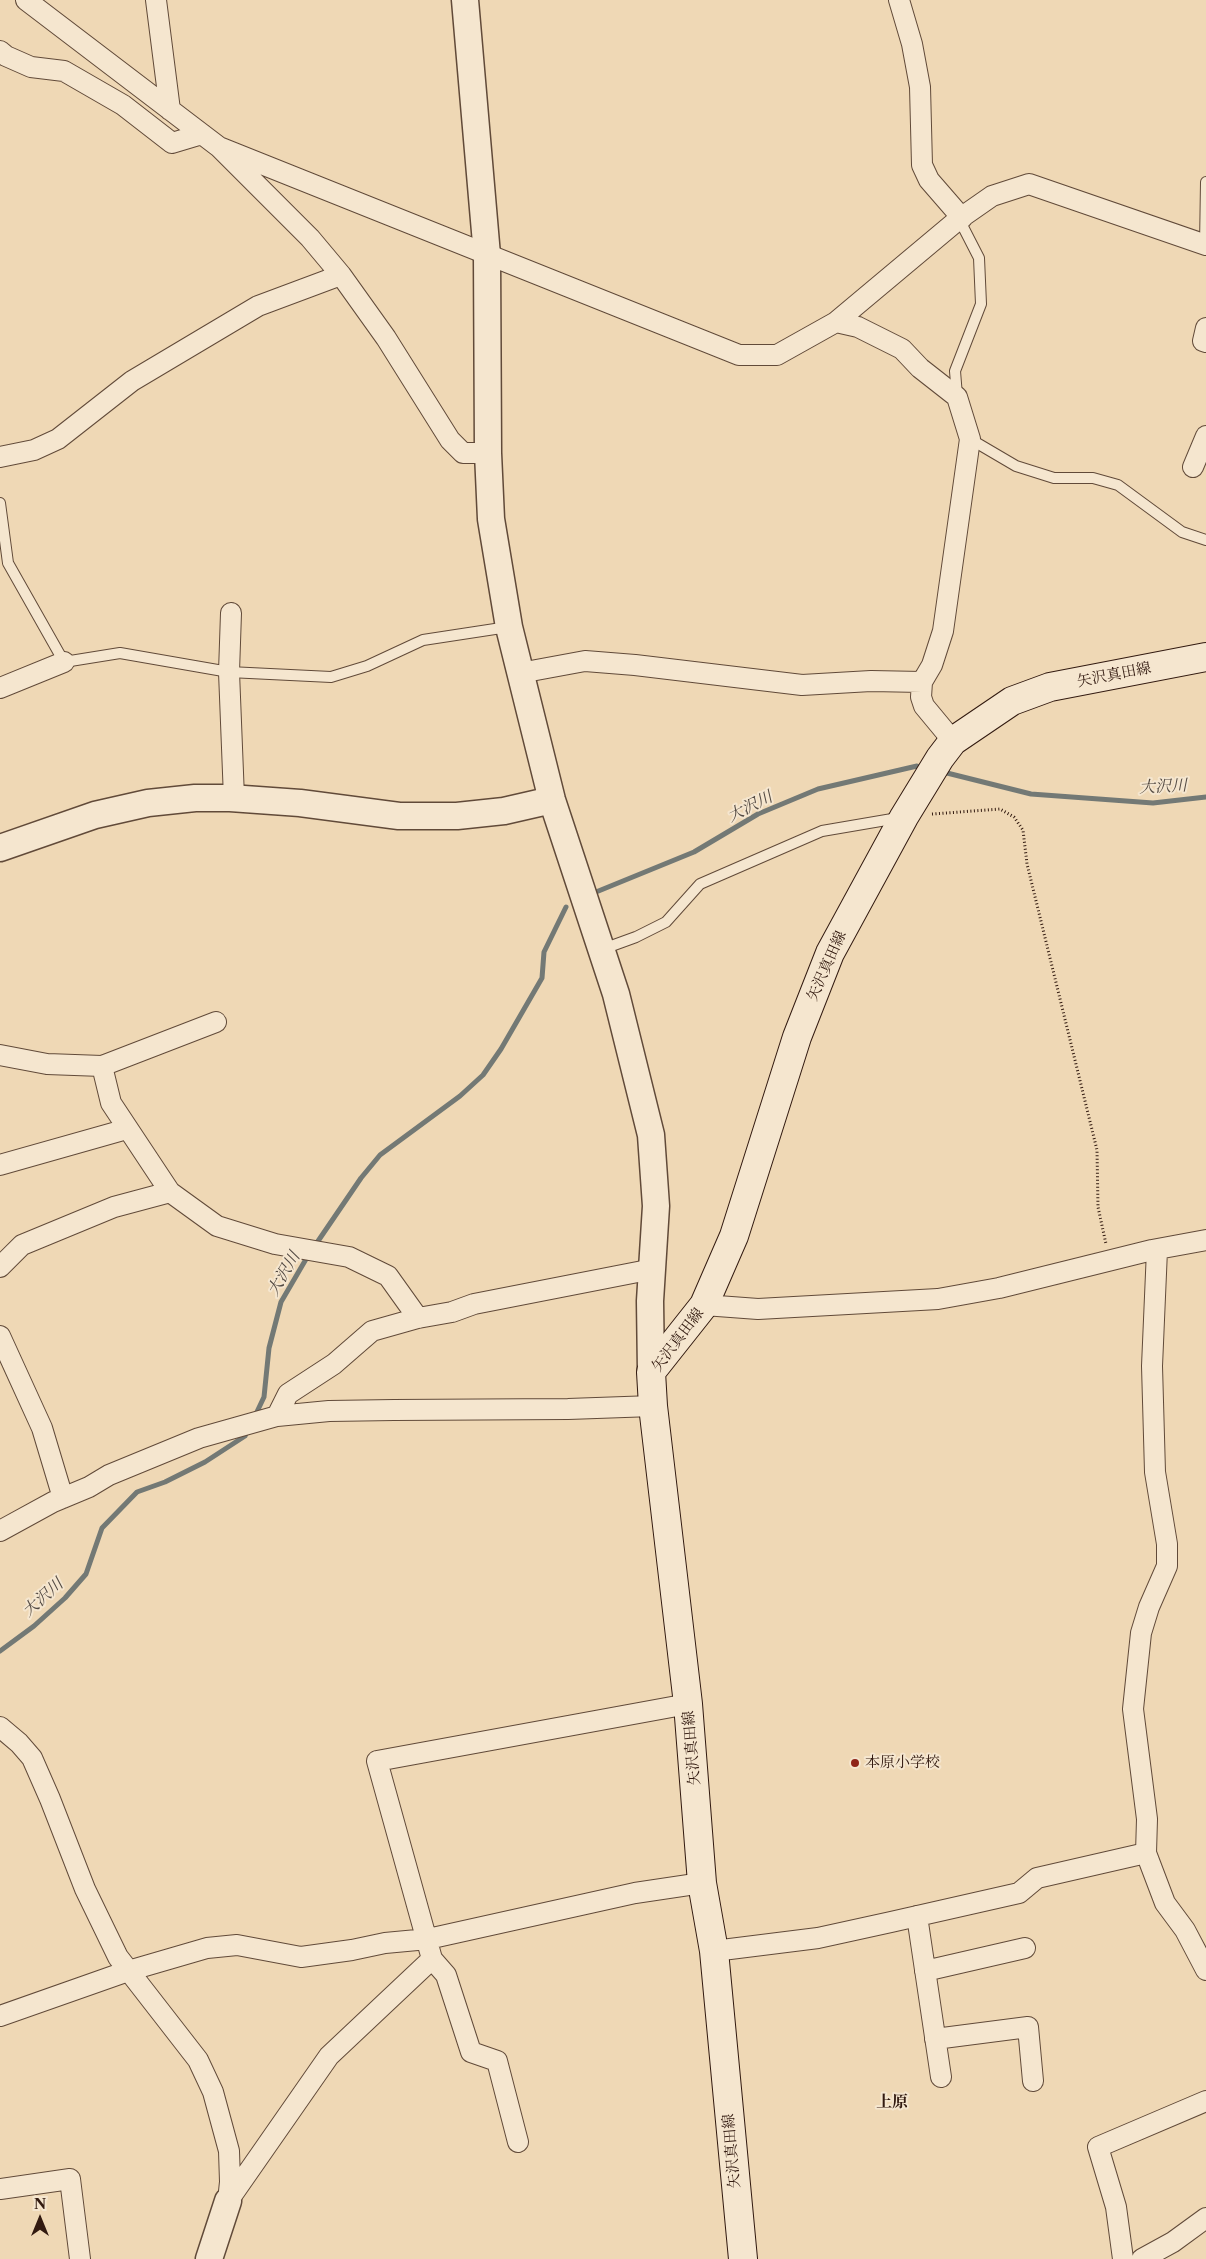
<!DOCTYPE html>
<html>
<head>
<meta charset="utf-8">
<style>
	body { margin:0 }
	#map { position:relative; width:1206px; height:2259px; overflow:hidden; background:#efd8b5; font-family:"Libre Caslon Text",serif }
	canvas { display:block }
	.north { position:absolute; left:15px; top:2194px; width:50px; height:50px; -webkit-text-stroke:4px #f5e6cf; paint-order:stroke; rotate:0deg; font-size:14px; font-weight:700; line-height:20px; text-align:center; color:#321a10 }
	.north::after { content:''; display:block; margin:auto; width:18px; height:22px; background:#321a10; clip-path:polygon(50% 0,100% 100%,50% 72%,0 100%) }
</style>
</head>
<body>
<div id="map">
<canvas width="1206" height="2259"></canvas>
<div class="north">N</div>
</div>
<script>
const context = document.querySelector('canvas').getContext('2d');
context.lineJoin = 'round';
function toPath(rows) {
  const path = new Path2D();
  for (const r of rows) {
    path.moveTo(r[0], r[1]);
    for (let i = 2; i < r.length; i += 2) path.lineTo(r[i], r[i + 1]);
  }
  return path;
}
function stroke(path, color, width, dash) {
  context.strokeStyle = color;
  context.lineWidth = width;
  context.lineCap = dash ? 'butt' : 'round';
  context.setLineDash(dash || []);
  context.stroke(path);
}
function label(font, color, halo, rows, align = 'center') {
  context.font = font + ' "Libre Caslon Text","Noto Serif JP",serif';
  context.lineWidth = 4;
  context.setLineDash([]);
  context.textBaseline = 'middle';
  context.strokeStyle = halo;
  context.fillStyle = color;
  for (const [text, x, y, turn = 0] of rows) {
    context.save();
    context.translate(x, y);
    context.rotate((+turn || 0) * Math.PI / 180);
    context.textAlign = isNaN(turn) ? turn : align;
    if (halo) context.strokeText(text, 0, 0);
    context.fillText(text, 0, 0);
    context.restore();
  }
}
const stream = toPath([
	[943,772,1031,794,1153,803,1206,797],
	[596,892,694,852,758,814,818,789,917,766,923,768],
	[314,1247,361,1178,380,1155,460,1096,483,1075,501,1049,542,978,544,952,566,907],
	[255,1416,264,1397,269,1348,281,1302,309,1254],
	[0,1651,34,1626,65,1598,86,1574,102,1528,137,1492,165,1482,205,1462,245,1436,247,1431]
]);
const path = toPath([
	[932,814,1000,809,1014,817,1023,830,1027,864,1097,1150,1098,1207,1106,1244]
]);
const service = toPath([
	[1205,245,1206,182],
	[957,396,955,371,981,304,979,258,959,219],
	[970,439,1016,466,1054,478,1093,478,1118,485,1182,532,1206,540],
	[0,503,8,563,64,662,120,653,229,672,331,677,367,666,423,640,508,627],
	[603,949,636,937,666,922,700,884,822,831,898,818]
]);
const minor = toPath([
	[26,0,219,147,310,238,341,275,386,338,450,440,463,453,488,453],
	[156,0,170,110],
	[899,0,912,44,920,87,922,165,929,180,962,218],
	[0,51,6,56,31,67,64,71,123,105,172,143,202,134],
	[219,147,739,355,777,355,836,322,959,219,992,196,1029,184,1206,245],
	[836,322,858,327,902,349,920,368,957,397,970,439,943,631,932,665,922,682,921,697,924,706,953,741],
	[1206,328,1203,341,1206,342],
	[0,457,34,450,58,439,132,381,258,306,341,275],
	[1193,467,1206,436],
	[231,613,229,672,234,798],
	[520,673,585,661,635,665,802,685,871,681,922,682],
	[0,688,64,662],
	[0,1055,47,1064,102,1066,216,1022],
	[102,1066,111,1103,170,1192,217,1226,275,1244,349,1257,388,1276,418,1318],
	[0,1165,127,1129],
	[1157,1250,1152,1366,1155,1472,1167,1544,1167,1566,1149,1607,1141,1633,1133,1709,1147,1819,1146,1853,1165,1903,1185,1930,1206,1970],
	[0,1267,22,1245,114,1207,170,1192],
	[704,1305,758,1309,938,1299,999,1288,1152,1250,1206,1240],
	[0,1336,42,1428,63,1498],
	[277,1416,288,1394,334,1364,372,1331,418,1318,452,1312,474,1304,653,1269],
	[0,1531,53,1502,89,1487,109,1475,199,1438,277,1416,329,1411,394,1410,568,1409,653,1406],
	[0,1727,19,1743,32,1758,50,1799,85,1889,118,1957,198,2060,213,2092,229,2151,230,2182,228,2201],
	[917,1916,941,2077],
	[714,1951,818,1938,891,1922,1019,1893,1037,1878,1146,1853],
	[432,1959,446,1975,471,2052,497,2061,518,2142],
	[925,1971,1025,1948],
	[0,2016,128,1971,207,1948,237,1945,301,1957,352,1950,385,1943,428,1939,635,1893,702,1883],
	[935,2039,1028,2027,1033,2081],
	[0,2189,70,2179,80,2259],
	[228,2201,329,2056,432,1959,377,1761,688,1704],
	[1123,2259,1116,2207,1098,2147,1206,2101],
	[1142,2259,1173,2242,1206,2218]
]);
const tertiary = toPath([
	[465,0,487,255,488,453,491,519,509,627,552,800,616,994,651,1135,656,1206,650,1301,651,1372],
	[0,848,95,815,148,803,195,798,230,798,300,803,399,816,457,816,504,811,552,800],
	[209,2259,228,2201]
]);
const secondary = toPath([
	[743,2259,714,1951,702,1883,688,1704,653,1406,651,1372,704,1305,734,1236,797,1037,830,953,904,817,940,758,953,741,1012,701,1050,687,1206,657]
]);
const markers = [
	[855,1763,5,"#8f2418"]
];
const streetNames = [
	["矢沢真田線",1114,675,-11],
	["矢沢真田線",827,966,-66],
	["矢沢真田線",678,1340,-53],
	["矢沢真田線",692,1748,-95],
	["矢沢真田線",732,2151,-95]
];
const poiNames = [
	["本原小学校",865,1763]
];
const waterNames = [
	["大沢川",1163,787,-3],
	["大沢川",750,807,-27],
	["大沢川",284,1274,-60],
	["大沢川",43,1598,-42]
];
const neighbourhoodNames = [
	["上原",892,2102]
];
stroke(stream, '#737975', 5);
stroke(service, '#614a39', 12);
stroke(minor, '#614a39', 22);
stroke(tertiary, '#614a39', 29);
stroke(secondary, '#321a10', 30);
stroke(path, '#321a10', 3, [1, 2.5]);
stroke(service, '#f5e6cf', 10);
stroke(minor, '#f5e6cf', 20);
stroke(tertiary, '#f5e6cf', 26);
stroke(secondary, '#f5e6cf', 28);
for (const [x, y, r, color] of markers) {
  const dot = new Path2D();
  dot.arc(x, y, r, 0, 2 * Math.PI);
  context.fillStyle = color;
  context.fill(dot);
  stroke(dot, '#f5e6cf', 2);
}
label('15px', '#321a10', '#f5e6cf', streetNames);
label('15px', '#321a10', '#f5e6cf', poiNames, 'left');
label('italic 16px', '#524942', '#f5e6cf', waterNames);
label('bold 16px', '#321a10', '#f5e6cf', neighbourhoodNames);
</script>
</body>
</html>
